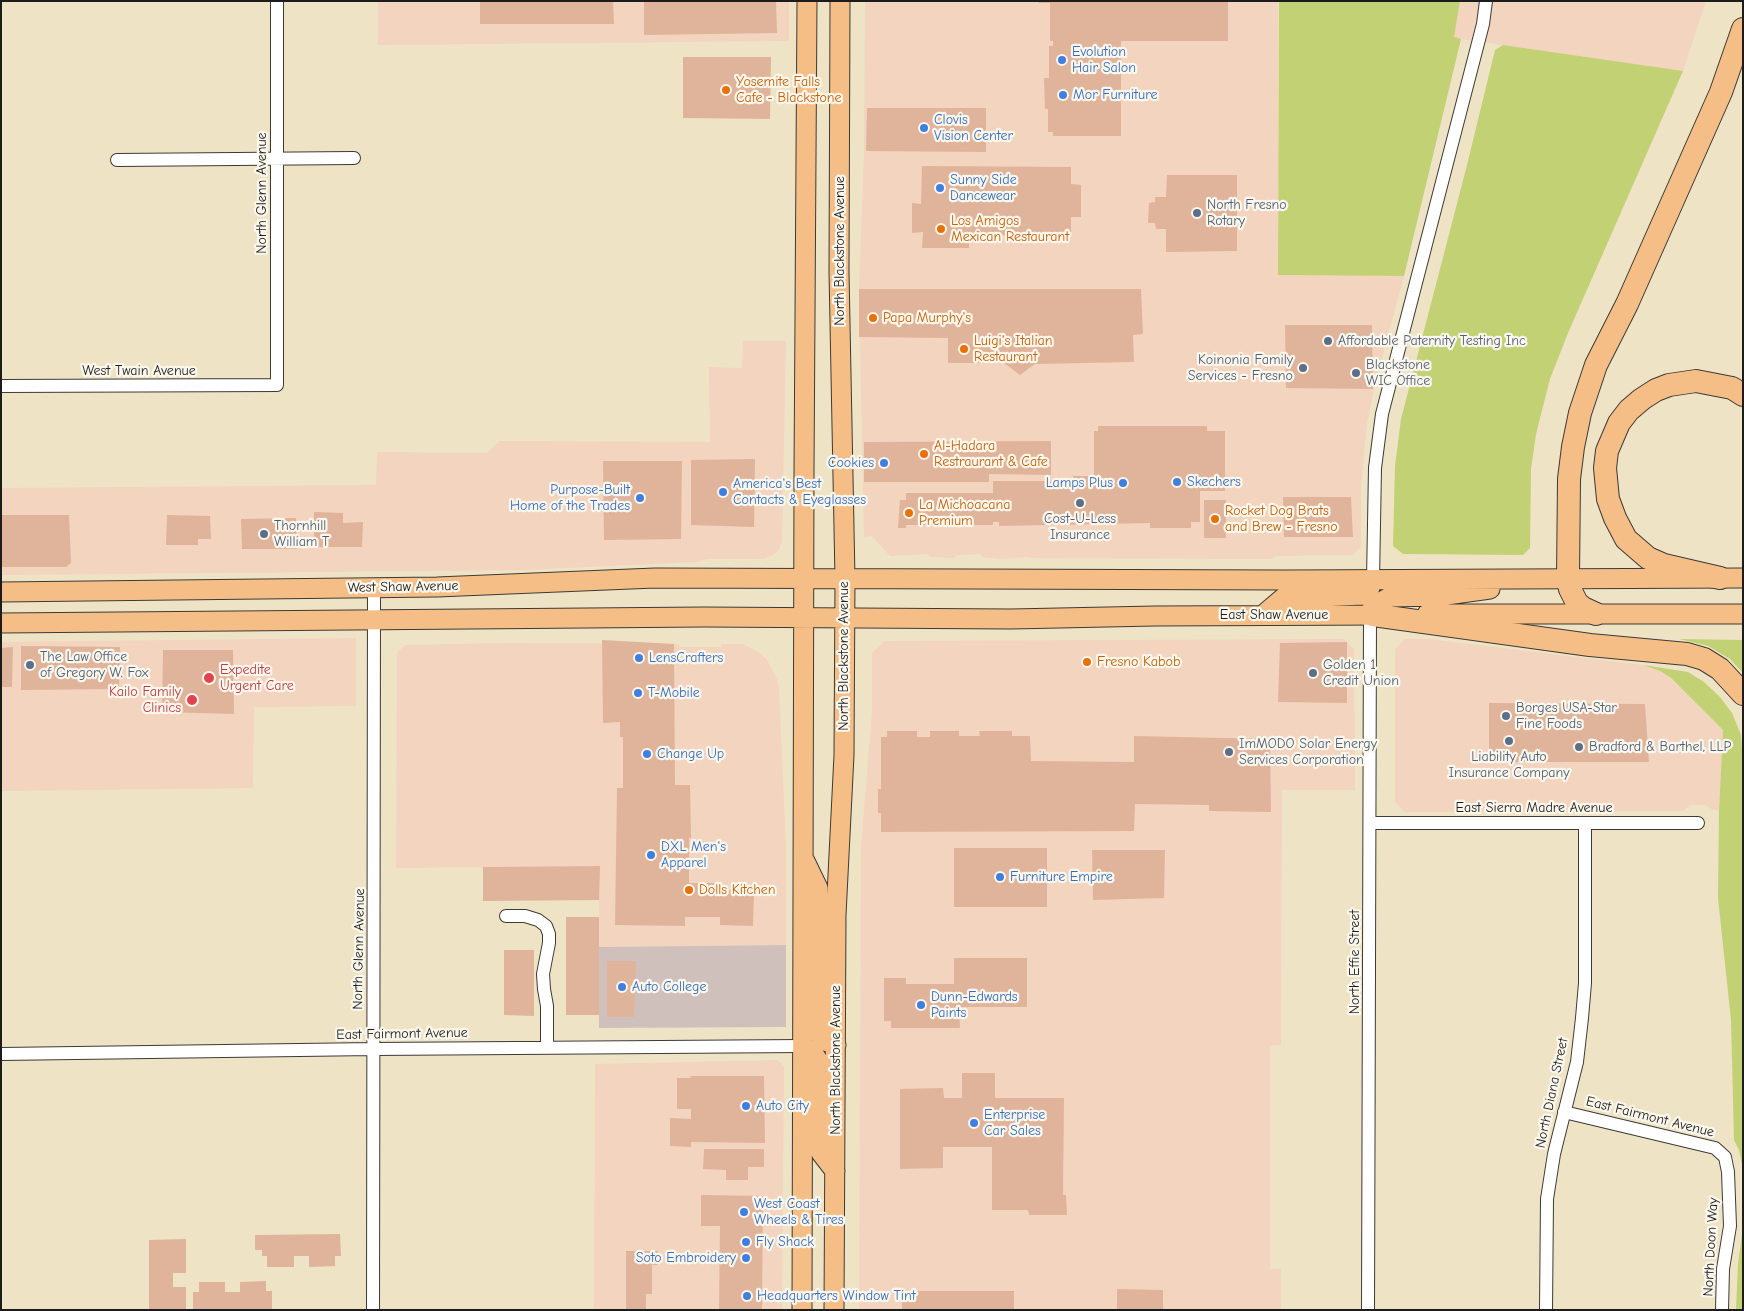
<!DOCTYPE html>
<html>
<head>
<meta charset="utf-8">
<style>
	body { margin:0 }
	#map { position:relative; width:1744px; height:1311px; overflow:hidden; background:#eee3c5; font-family:"Comic Neue",sans-serif }
	canvas { display:block }
	.frame { position:absolute; inset:0; border:2px solid #1c1c1c; pointer-events:none }
</style>
</head>
<body>
<div id="map">
<canvas width="1744" height="1311"></canvas>
<div class="frame"></div>
</div>
<script>
const context = document.querySelector('canvas').getContext('2d');
context.lineJoin = 'round';
function fill(path, color) {
  context.fillStyle = color;
  context.fill(path, 'evenodd');
}
function toPath(rows) {
  const path = new Path2D();
  for (const r of rows) {
    path.moveTo(r[0], r[1]);
    for (let i = 2; i < r.length; i += 2) path.lineTo(r[i], r[i + 1]);
  }
  return path;
}
function stroke(path, color, width, dash) {
  context.strokeStyle = color;
  context.lineWidth = width;
  context.lineCap = dash ? 'butt' : 'round';
  context.setLineDash(dash || []);
  context.stroke(path);
}
function label(font, color, halo, rows, align = 'center') {
  context.font = font + ' "Comic Neue",sans-serif';
  context.lineWidth = 4.5;
  context.setLineDash([]);
  context.textBaseline = 'middle';
  context.strokeStyle = halo;
  context.fillStyle = color;
  for (const [text, x, y, turn = 0] of rows) {
    context.save();
    context.translate(x, y);
    context.rotate((+turn || 0) * Math.PI / 180);
    context.textAlign = isNaN(turn) ? turn : align;
    if (halo) context.strokeText(text, 0, 0);
    context.fillText(text, 0, 0);
    context.restore();
  }
}
const built = toPath([
	[378,1,789,1,789,41,378,45],
	[865,1,1278,1,1278,275,1404,276,1375,384,1367,424,1361,487,1361,547,1352,555,1276,556,1270,559,1030,558,1028,557,999,559,982,557,980,554,957,555,954,558,931,557,927,554,890,556,872,536,864,537,859,289,864,154],
	[1460,1,1706,1,1683,71,1454,38],
	[743,341,786,341,782,541,779,550,773,555,764,559,708,559,696,562,523,570,1,575,1,488,376,485,377,452,487,453,499,441,710,442,709,367,742,368],
	[356,638,356,706,254,707,253,788,1,791,1,642],
	[1344,639,1354,649,1355,790,1282,790,1281,1037,1281,1045,1270,1046,1270,1269,1281,1269,1281,1310,859,1310,861,847,872,712,872,653,885,641],
	[1405,639,1428,639,1643,665,1660,671,1671,679,1723,730,1719,811,1711,809,1706,805,1690,805,1683,811,1405,812,1395,802,1395,649],
	[510,643,679,644,679,647,721,647,721,644,743,644,760,653,767,660,777,679,779,689,786,847,786,945,599,947,599,866,396,868,397,653,405,645],
	[778,1060,784,1066,782,1310,594,1310,595,1064]
]);
const industrial = toPath([
	[786,945,786,1027,599,1028,599,947]
]);
const green = toPath([
	[1279,1,1460,1,1454,37,1461,39,1404,276,1278,275],
	[1503,45,1683,71,1568,333,1550,379,1536,434,1531,469,1530,548,1523,555,1403,554,1393,546,1395,466,1401,419,1467,165,1495,50],
	[1679,639,1743,640,1743,673,1730,659,1708,646],
	[1643,665,1688,672,1704,682,1720,697,1732,713,1741,735,1743,765,1743,1310,1736,1310,1738,1264,1743,1227,1742,1165,1739,1150,1734,1140,1731,1020,1718,898,1719,811,1723,730,1671,678,1660,671]
]);
const building = toPath([
	[480,1,613,1,614,24,480,24],
	[644,1,776,1,777,33,644,35],
	[1039,1,1228,1,1228,41,1121,41,1121,136,1053,136,1053,132,1048,132,1048,109,1045,109,1044,78,1049,78,1049,46,1053,46,1053,41,1050,41,1050,3,1039,3],
	[683,57,771,57,770,119,683,118],
	[867,108,986,108,986,152,866,151],
	[922,166,1071,167,1071,184,1081,185,1081,217,1071,217,1071,236,969,235,969,248,922,248,923,232,912,233,912,203,921,204],
	[1167,175,1237,175,1237,251,1166,252,1166,229,1156,229,1155,223,1148,223,1149,203,1155,202,1155,197,1166,197],
	[859,289,1141,289,1143,334,1133,335,1134,362,1035,364,1020,375,1004,363,948,363,948,338,859,337],
	[1285,325,1372,325,1373,389,1286,388],
	[1098,426,1207,426,1207,431,1225,431,1225,491,1200,491,1200,522,1191,522,1191,528,1150,528,1150,523,999,526,999,522,993,522,993,525,906,525,906,528,898,528,900,500,906,500,906,493,993,493,993,481,1073,481,1073,476,1094,476,1094,431,1098,431],
	[1051,441,1051,475,989,474,989,482,864,482,864,442],
	[755,459,754,527,691,525,691,460],
	[603,461,682,461,681,539,604,540],
	[1283,497,1351,497,1353,537,1284,537],
	[1204,500,1226,500,1226,538,1204,538],
	[314,512,343,513,343,523,363,522,362,547,314,547],
	[1,515,69,515,71,563,66,567,1,567],
	[167,515,210,516,211,539,198,539,198,545,166,545],
	[296,518,297,549,242,549,241,519],
	[602,640,674,644,675,785,690,785,691,838,689,838,689,883,722,883,721,890,754,890,753,926,720,925,720,917,685,917,685,926,615,925,617,788,623,788,623,737,620,737,620,722,603,723],
	[1347,642,1347,703,1278,702,1280,643],
	[21,646,120,647,119,689,21,690],
	[13,647,12,687,1,687,1,648],
	[163,650,233,650,234,714,162,712],
	[1489,703,1645,704,1649,762,1489,762],
	[887,731,917,731,917,737,930,737,930,731,959,731,959,736,980,736,979,731,1012,731,1012,736,1030,736,1031,761,1134,762,1134,736,1270,739,1271,812,1209,811,1209,805,1135,804,1134,831,881,832,881,813,878,813,878,789,881,789,881,737,887,737],
	[954,848,1047,848,1047,907,954,907],
	[1092,850,1165,850,1164,898,1093,900],
	[600,866,599,900,483,901,483,867],
	[566,917,599,917,599,1015,566,1015],
	[504,950,534,950,534,1016,504,1015],
	[954,958,1027,958,1027,1007,959,1007,960,1028,891,1028,891,1021,884,1021,884,978,906,978,906,984,954,984],
	[607,961,636,961,634,1017,607,1017],
	[962,1073,995,1073,995,1098,1064,1098,1063,1195,1066,1195,1067,1215,1029,1215,1028,1210,992,1210,992,1147,943,1147,943,1168,900,1169,900,1089,943,1088,944,1098,962,1098],
	[690,1076,764,1076,765,1143,691,1142,691,1147,670,1146,670,1118,691,1119,691,1109,677,1109,677,1078,691,1078],
	[704,1149,764,1149,764,1167,748,1167,748,1180,726,1180,726,1170,703,1169],
	[701,1195,763,1196,762,1310,719,1310,720,1226,701,1226],
	[340,1234,341,1256,335,1256,335,1266,309,1267,309,1256,294,1256,294,1267,267,1267,267,1256,262,1256,262,1250,255,1250,255,1235],
	[186,1239,186,1273,173,1273,173,1287,186,1287,186,1310,149,1310,149,1240],
	[626,1251,658,1251,658,1265,652,1265,652,1294,646,1294,646,1310,626,1310],
	[266,1281,266,1291,272,1291,272,1310,193,1310,193,1292,199,1292,199,1282,225,1282,225,1292,240,1292,240,1282],
	[1117,1289,1163,1290,1163,1310,1117,1310],
	[902,1291,1014,1291,1014,1310,902,1310]
]);
const minor = toPath([
	[117,160,354,158],
	[1,386,277,385,277,1],
	[1373,580,1375,468,1382,414,1483,24,1486,1],
	[1370,823,1698,823],
	[506,916,525,916,538,920,546,926,549,934,549,943,543,974,544,989,547,1006,547,1047],
	[1,1054,373,1049,803,1046],
	[1564,1112,1715,1148,1725,1157,1728,1172,1730,1226,1723,1269,1722,1310],
	[373,1310,374,588],
	[1368,1310,1370,615],
	[1546,1310,1547,1199,1554,1154,1577,1062,1582,1018,1585,983,1585,823]
]);
const primary = toPath([
	[1,592,437,587,655,578,1285,580,1743,578],
	[1427,614,1743,614],
	[1263,615,1283,598,1364,595,1368,592,1373,580],
	[1370,615,1372,609,1375,605,1390,597,1439,596,1490,589],
	[1,623,704,617,1011,619,1155,616,1387,615],
	[805,861,818,888,818,1029,821,1037,828,1042,836,1045],
	[803,1046,814,1054,820,1064,821,1153,835,1171],
	[802,1310,804,472,807,1],
	[834,1310,836,915,844,755,845,579,839,272,840,1]
]);
const motorway = toPath([
	[1720,578,1664,565,1648,558,1626,539,1615,518,1608,499,1605,468,1607,451,1619,423,1629,410,1642,399,1656,390,1669,385,1696,381,1732,388,1743,395],
	[1596,614,1583,608,1577,603,1570,589,1568,578,1569,479,1573,447,1580,413,1596,365,1627,304,1721,92,1743,29],
	[1373,615,1590,645,1687,654,1704,659,1720,669,1743,694]
]);
const markers = [
	[1062,60,5,"#3f7fe0"],
	[726,90,5,"#e8710a"],
	[1063,95,5,"#3f7fe0"],
	[924,128,5,"#3f7fe0"],
	[940,188,5,"#3f7fe0"],
	[1197,213,5,"#5c6f8a"],
	[941,229,5,"#e8710a"],
	[873,318,5,"#e8710a"],
	[1328,341,5,"#5c6f8a"],
	[964,349,5,"#e8710a"],
	[1303,368,5,"#5c6f8a"],
	[1356,373,5,"#5c6f8a"],
	[924,454,5,"#e8710a"],
	[884,463,5,"#3f7fe0"],
	[1177,482,5,"#3f7fe0"],
	[1123,483,5,"#3f7fe0"],
	[723,492,5,"#3f7fe0"],
	[640,498,5,"#3f7fe0"],
	[1080,503,5,"#5c6f8a"],
	[909,513,5,"#e8710a"],
	[1215,519,5,"#e8710a"],
	[264,534,5,"#5c6f8a"],
	[639,658,5,"#3f7fe0"],
	[1087,662,5,"#e8710a"],
	[30,665,5,"#5c6f8a"],
	[1313,673,5,"#5c6f8a"],
	[209,678,6,"#e0444e"],
	[638,693,5,"#3f7fe0"],
	[192,700,6,"#e0444e"],
	[1506,716,5,"#5c6f8a"],
	[1509,741,5,"#5c6f8a"],
	[1579,747,5,"#5c6f8a"],
	[1229,752,5,"#5c6f8a"],
	[647,754,5,"#3f7fe0"],
	[651,855,5,"#3f7fe0"],
	[1000,877,5,"#3f7fe0"],
	[689,890,5,"#e8710a"],
	[622,987,5,"#3f7fe0"],
	[921,1005,5,"#3f7fe0"],
	[746,1106,5,"#3f7fe0"],
	[974,1123,5,"#3f7fe0"],
	[744,1212,5,"#3f7fe0"],
	[746,1242,5,"#3f7fe0"],
	[746,1258,5,"#3f7fe0"],
	[747,1296,5,"#3f7fe0"]
];
const shopNames = [
	["Evolution",1072,52],
	["Hair Salon",1072,68],
	["Mor Furniture",1073,95],
	["Clovis",934,120],
	["Vision Center",934,136],
	["Sunny Side",950,180],
	["Dancewear",950,196],
	["Cookies",874,463,"right"],
	["Skechers",1187,482],
	["Lamps Plus",1113,483,"right"],
	["America's Best",733,484],
	["Contacts & Eyeglasses",733,500],
	["Purpose-Built",630,490,"right"],
	["Home of the Trades",630,506,"right"],
	["LensCrafters",649,658],
	["T-Mobile",648,693],
	["Change Up",657,754],
	["DXL Men's",661,847],
	["Apparel",661,863],
	["Furniture Empire",1010,877],
	["Auto College",632,987],
	["Dunn-Edwards",931,997],
	["Paints",931,1013],
	["Auto City",756,1106],
	["Enterprise",984,1115],
	["Car Sales",984,1131],
	["West Coast",754,1204],
	["Wheels & Tires",754,1220],
	["Fly Shack",756,1242],
	["Soto Embroidery",736,1258,"right"],
	["Headquarters Window Tint",757,1296]
];
const foodNames = [
	["Yosemite Falls",736,82],
	["Cafe - Blackstone",736,98],
	["Los Amigos",951,221],
	["Mexican Restaurant",951,237],
	["Papa Murphy's",883,318],
	["Luigi's Italian",974,341],
	["Restaurant",974,357],
	["Al-Hadara",934,446],
	["Restraurant & Cafe",934,462],
	["La Michoacana",919,505],
	["Premium",919,521],
	["Rocket Dog Brats",1225,511],
	["and Brew - Fresno",1225,527],
	["Fresno Kabob",1097,662],
	["Dolls Kitchen",699,890]
];
const streetNames = [
	["North Glenn Avenue",262,193,-90],
	["North Blackstone Avenue",840,251,-90],
	["West Twain Avenue",139,371],
	["West Shaw Avenue",403,587,-1],
	["East Shaw Avenue",1274,615],
	["North Blackstone Avenue",844,656,-90],
	["East Sierra Madre Avenue",1534,808],
	["North Glenn Avenue",359,949,-89],
	["North Effie Street",1355,962,-90],
	["East Fairmont Avenue",402,1034,-1],
	["North Blackstone Avenue",836,1060,-90],
	["North Diana Street",1552,1093,-78],
	["East Fairmont Avenue",1650,1117,14],
	["North Doon Way",1711,1247,-87]
];
const serviceNames = [
	["North Fresno",1207,205],
	["Rotary",1207,221],
	["Affordable Paternity Testing Inc",1338,341],
	["Koinonia Family",1293,360,"right"],
	["Services - Fresno",1293,376,"right"],
	["Blackstone",1366,365],
	["WIC Office",1366,381],
	["Cost-U-Less",1080,519,"center"],
	["Insurance",1080,535,"center"],
	["Thornhill",274,526],
	["William T",274,542],
	["The Law Office",40,657],
	["of Gregory W. Fox",40,673],
	["Golden 1",1323,665],
	["Credit Union",1323,681],
	["Borges USA-Star",1516,708],
	["Fine Foods",1516,724],
	["ImMODO Solar Energy",1239,744],
	["Services Corporation",1239,760],
	["Bradford & Barthel, LLP",1589,747],
	["Liability Auto",1509,757,"center"],
	["Insurance Company",1509,773,"center"]
];
const healthNames = [
	["Expedite",220,670],
	["Urgent Care",220,686],
	["Kailo Family",181,692,"right"],
	["Clinics",181,708,"right"]
];
fill(built, '#f3d4bf');
fill(industrial, '#cfc0bb');
fill(green, '#c2d173');
fill(building, '#e0b49a');
stroke(minor, '#3c3a35', 14);
stroke(primary, '#3c3a35', 21);
stroke(motorway, '#3c3a35', 24);
stroke(minor, '#fff', 12);
stroke(primary, '#f6be87', 19);
stroke(motorway, '#f6be87', 22);
for (const [x, y, r, color] of markers) {
  const dot = new Path2D();
  dot.arc(x, y, r, 0, 2 * Math.PI);
  context.fillStyle = color;
  context.fill(dot);
  stroke(dot, '#fbf7ec', 2);
}
label('14px', '#366cbe', '#fbf7ec', shopNames, 'left');
label('14px', '#c56008', '#fbf7ec', foodNames, 'left');
label('14px', '#1c1c1c', '#fbf7ec', streetNames);
label('14px', '#4e5e75', '#fbf7ec', serviceNames, 'left');
label('14px', '#be3a42', '#fbf7ec', healthNames, 'left');
</script>
</body>
</html>
